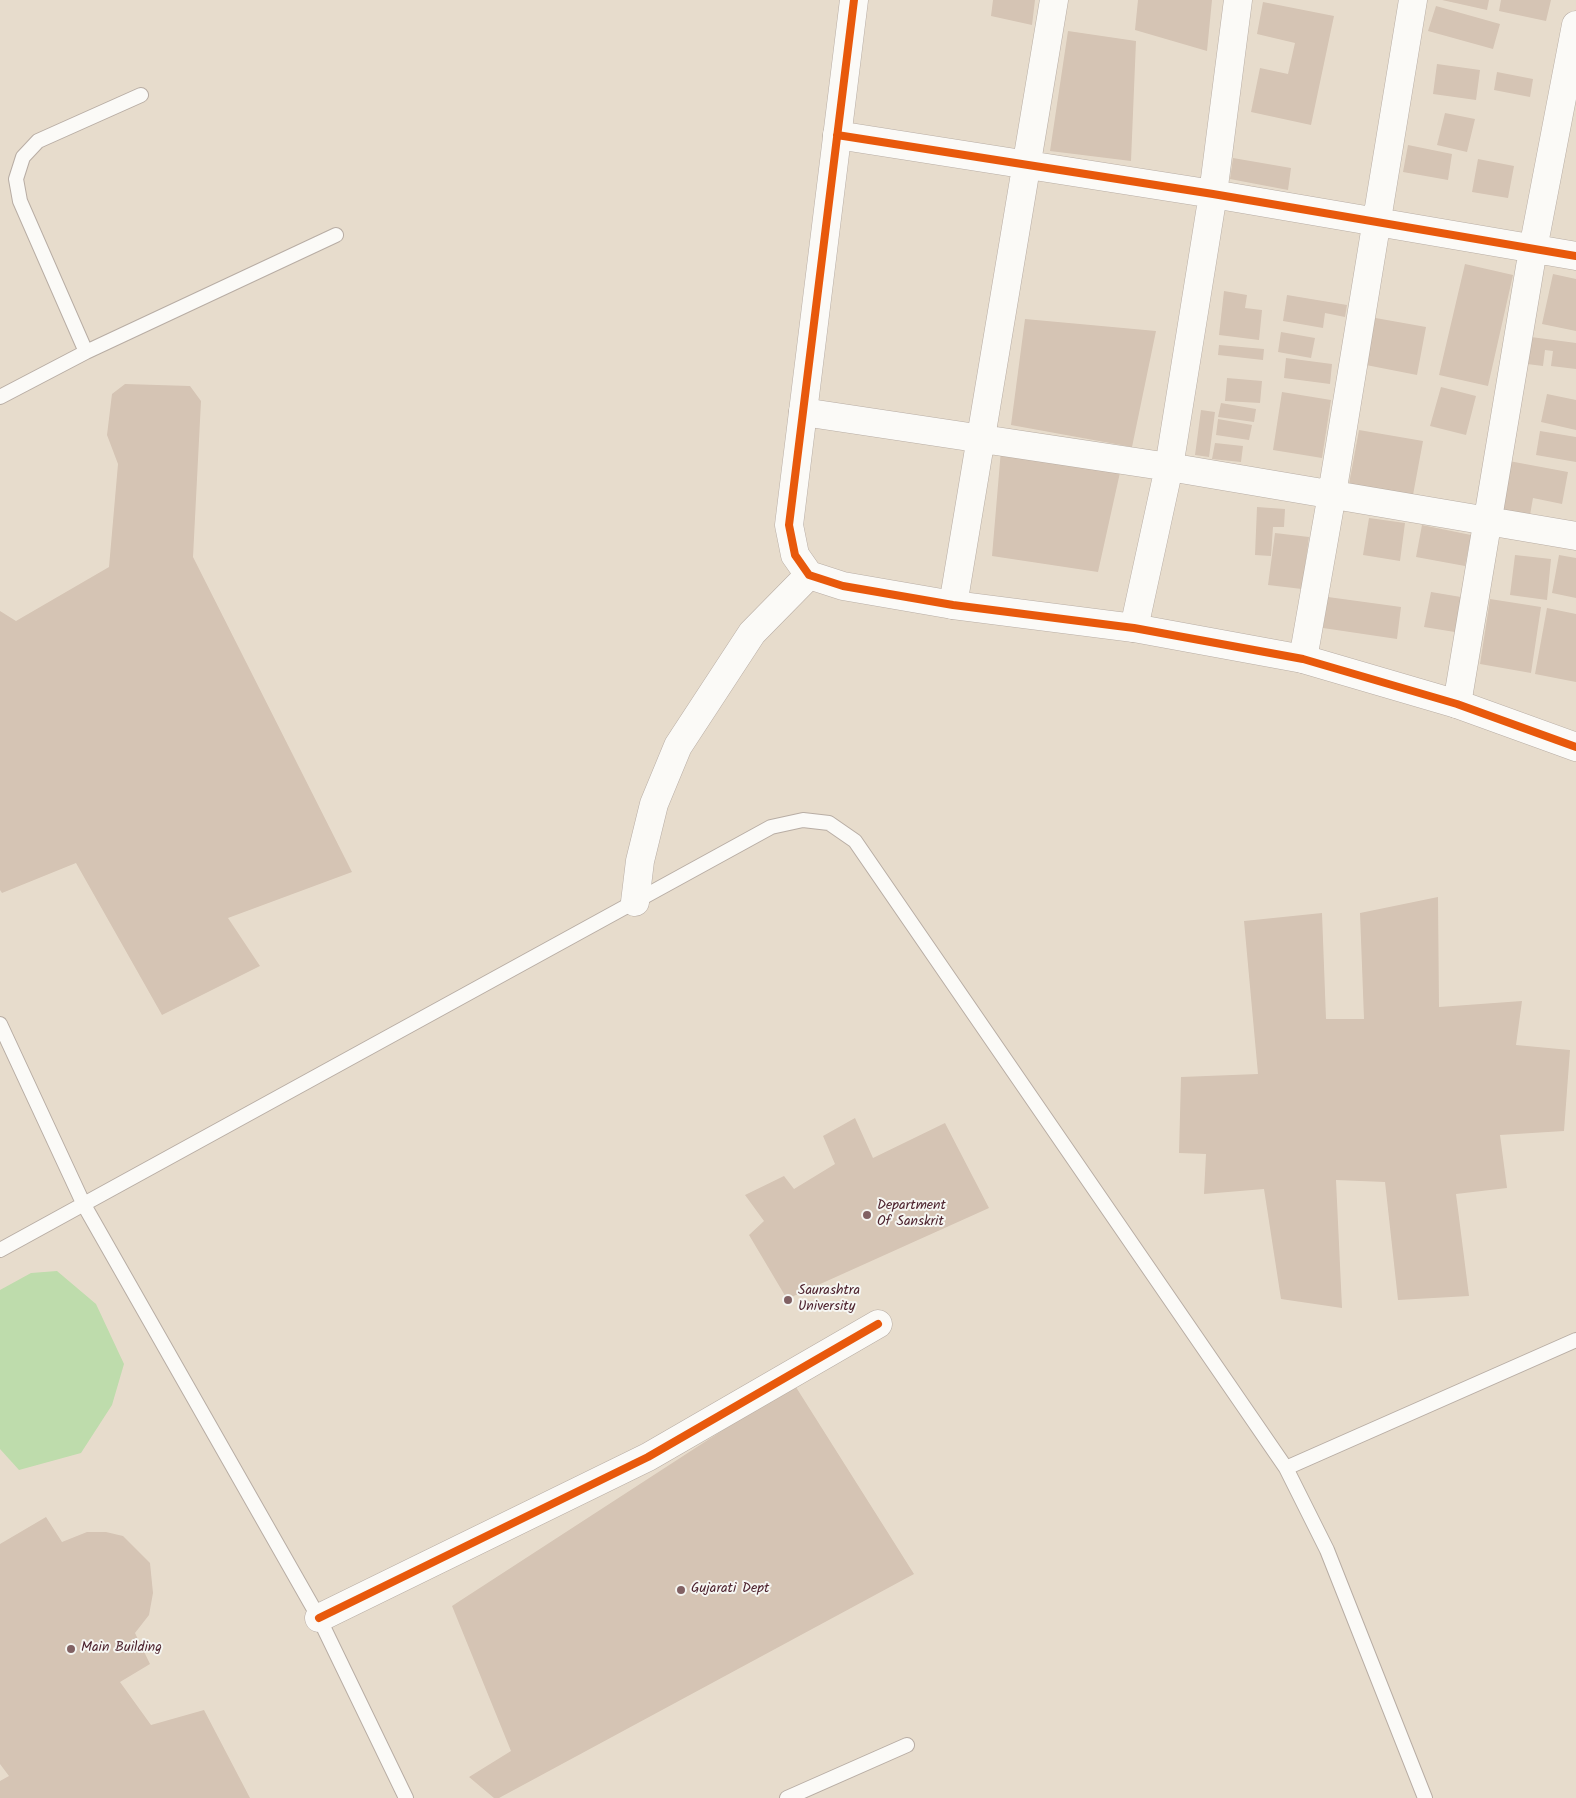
<!DOCTYPE html>
<html>
<head>
<meta charset="utf-8">
<style>
	body { margin:0 }
	canvas { display:block; background:#e7dccc }
</style>
</head>
<body>
<canvas width="1576" height="1798"></canvas>
<script>
const context = document.querySelector('canvas').getContext('2d');
context.lineJoin = 'round';
function fill(path, color) {
  context.fillStyle = color;
  context.fill(path, 'evenodd');
}
function toPath(rows) {
  const path = new Path2D();
  for (const r of rows) {
    path.moveTo(r[0], r[1]);
    for (let i = 2; i < r.length; i += 2) path.lineTo(r[i], r[i + 1]);
  }
  return path;
}
function stroke(path, color, width, dash) {
  context.strokeStyle = color;
  context.lineWidth = width;
  context.lineCap = dash ? 'butt' : 'round';
  context.setLineDash(dash || []);
  context.stroke(path);
}
function label(font, color, halo, rows, align = 'center') {
  context.font = font + ' Kalam,sans-serif';
  context.lineWidth = 4;
  context.setLineDash([]);
  context.textBaseline = 'middle';
  context.strokeStyle = halo;
  context.fillStyle = color;
  for (const [text, x, y, turn = 0] of rows) {
    context.save();
    context.translate(x, y);
    context.rotate((+turn || 0) * Math.PI / 180);
    context.textAlign = isNaN(turn) ? turn : align;
    if (halo) context.strokeText(text, 0, 0);
    context.fillText(text, 0, 0);
    context.restore();
  }
}
const green = toPath([
	[57,1271,96,1304,124,1364,112,1405,81,1453,19,1470,0,1449,0,1290,31,1273]
]);
const building = toPath([
	[993,0,1035,0,1032,25,991,16],
	[1138,0,1212,0,1207,51,1135,30],
	[1442,0,1489,0,1487,10],
	[1501,0,1551,0,1546,21,1499,11],
	[1263,2,1334,16,1311,125,1251,112,1260,68,1288,74,1295,43,1257,34],
	[1436,6,1500,24,1493,49,1428,31],
	[1068,31,1136,41,1131,161,1050,151],
	[1437,64,1480,70,1476,100,1433,94],
	[1497,72,1533,79,1530,97,1494,90],
	[1445,113,1475,119,1467,152,1437,145],
	[1408,145,1452,154,1448,180,1403,172],
	[1233,158,1291,168,1288,190,1230,179],
	[1478,159,1514,166,1508,198,1472,192],
	[1465,264,1513,275,1488,386,1439,375],
	[1553,274,1576,279,1576,331,1542,324],
	[1224,291,1247,295,1245,308,1262,310,1259,340,1219,335],
	[1287,295,1347,305,1345,317,1325,313,1323,328,1283,321],
	[1370,317,1426,327,1417,375,1361,364],
	[1025,319,1156,331,1132,447,1011,425],
	[1281,332,1315,338,1311,358,1278,352],
	[1531,337,1576,343,1576,369,1551,366,1553,351,1545,350,1543,366,1527,364],
	[1219,345,1264,349,1263,360,1218,355],
	[1286,358,1332,364,1330,384,1284,378],
	[1227,378,1262,381,1260,403,1225,401],
	[125,384,190,386,201,401,193,557,352,872,228,918,260,966,162,1015,76,863,2,893,0,890,0,611,16,621,109,567,118,464,107,435,112,394],
	[1441,387,1476,396,1466,435,1430,426],
	[1282,392,1331,400,1322,458,1273,450],
	[1547,394,1576,400,1576,430,1541,422],
	[1221,403,1256,409,1254,422,1218,417],
	[1201,410,1215,412,1209,457,1195,455],
	[1218,419,1252,425,1249,440,1216,435],
	[1359,430,1423,441,1413,495,1349,484],
	[1540,431,1576,437,1576,462,1536,455],
	[1215,443,1243,446,1241,462,1212,459],
	[1001,450,1121,468,1098,572,992,556],
	[1509,461,1568,472,1562,504,1533,498,1530,515,1500,509],
	[1257,507,1285,509,1284,527,1273,527,1271,556,1255,555],
	[1369,518,1405,523,1400,561,1363,555],
	[1422,525,1471,535,1465,566,1416,557],
	[1275,533,1309,537,1302,589,1268,585],
	[1515,555,1551,559,1547,600,1510,595],
	[1559,555,1576,558,1576,598,1552,593],
	[1431,592,1467,598,1461,633,1424,627],
	[1328,597,1401,607,1397,639,1323,628],
	[1490,599,1541,607,1531,673,1480,664],
	[1547,608,1576,614,1576,682,1535,674],
	[1438,897,1439,1007,1522,1001,1516,1045,1570,1050,1564,1131,1500,1135,1507,1188,1456,1194,1469,1296,1398,1300,1385,1182,1336,1180,1342,1308,1281,1299,1264,1189,1204,1194,1206,1154,1179,1153,1181,1077,1258,1074,1244,921,1322,913,1326,1019,1364,1019,1360,913],
	[855,1118,873,1158,945,1123,989,1208,787,1299,749,1235,764,1221,745,1195,784,1176,794,1189,835,1164,823,1136],
	[794,1384,914,1574,499,1798,494,1798,469,1777,511,1751,452,1606],
	[46,1517,62,1542,87,1532,106,1532,123,1536,150,1563,153,1593,149,1615,135,1633,150,1664,120,1682,151,1725,204,1710,250,1798,0,1798,0,1781,9,1776,0,1764,0,1544]
]);
const lane = toPath([
	[86,352,20,201,16,179,23,157,38,141,141,95],
	[0,397,86,352,336,235],
	[0,1024,84,1205,319,1618,406,1798],
	[0,1250,771,827,803,820,829,823,855,841,1286,1468,1327,1550,1425,1798],
	[1286,1468,1576,1340],
	[787,1798,907,1745]
]);
const street = toPath([
	[837,135,1213,194,1576,256],
	[803,412,1169,467,1576,536],
	[953,605,1054,0],
	[1134,628,1169,467,1213,194,1238,0],
	[1303,659,1332,494,1413,0],
	[1457,704,1533,249,1576,25],
	[635,902,640,861,654,804,678,746,752,633,809,575],
	[319,1618,648,1457,878,1324]
]);
const secondary = toPath([
	[854,0,789,525,795,555,809,575,843,586,953,605,1134,628,1303,659,1457,704,1576,747]
]);
const cycleway = toPath([
	[854,0,789,525,795,555,809,575,843,586,953,605,1134,628,1303,659,1457,704,1576,747],
	[837,135,1213,194,1576,256],
	[319,1618,648,1457,878,1324]
]);
const markers = [
	[867,1215,5,"#816163"],
	[788,1300,5,"#816163"],
	[681,1590,5,"#816163"],
	[71,1649,5,"#816163"]
];
const poiNames = [
	["Department",877,1207],
	["Of Sanskrit",877,1223],
	["Saurashtra",798,1292],
	["University",798,1308],
	["Gujarati Dept",691,1590],
	["Main Building",81,1649]
];
fill(green, '#bedcac');
fill(building, '#d5c4b4');
stroke(lane, '#b8ada4', 16);
stroke(street, '#b8ada4', 29);
stroke(secondary, '#b8ada4', 29);
stroke(lane, '#fbfaf7', 14);
stroke(street, '#fbfaf7', 28);
stroke(secondary, '#fbfaf7', 28);
stroke(cycleway, '#e8590c', 8);
for (const [x, y, r, color] of markers) {
  const dot = new Path2D();
  dot.arc(x, y, r, 0, 2 * Math.PI);
  context.fillStyle = color;
  context.fill(dot);
  stroke(dot, '#f6f6f2', 2);
}
label('14px', '#4a1f2b', '#f6f6f2', poiNames, 'left');
</script>
</body>
</html>
